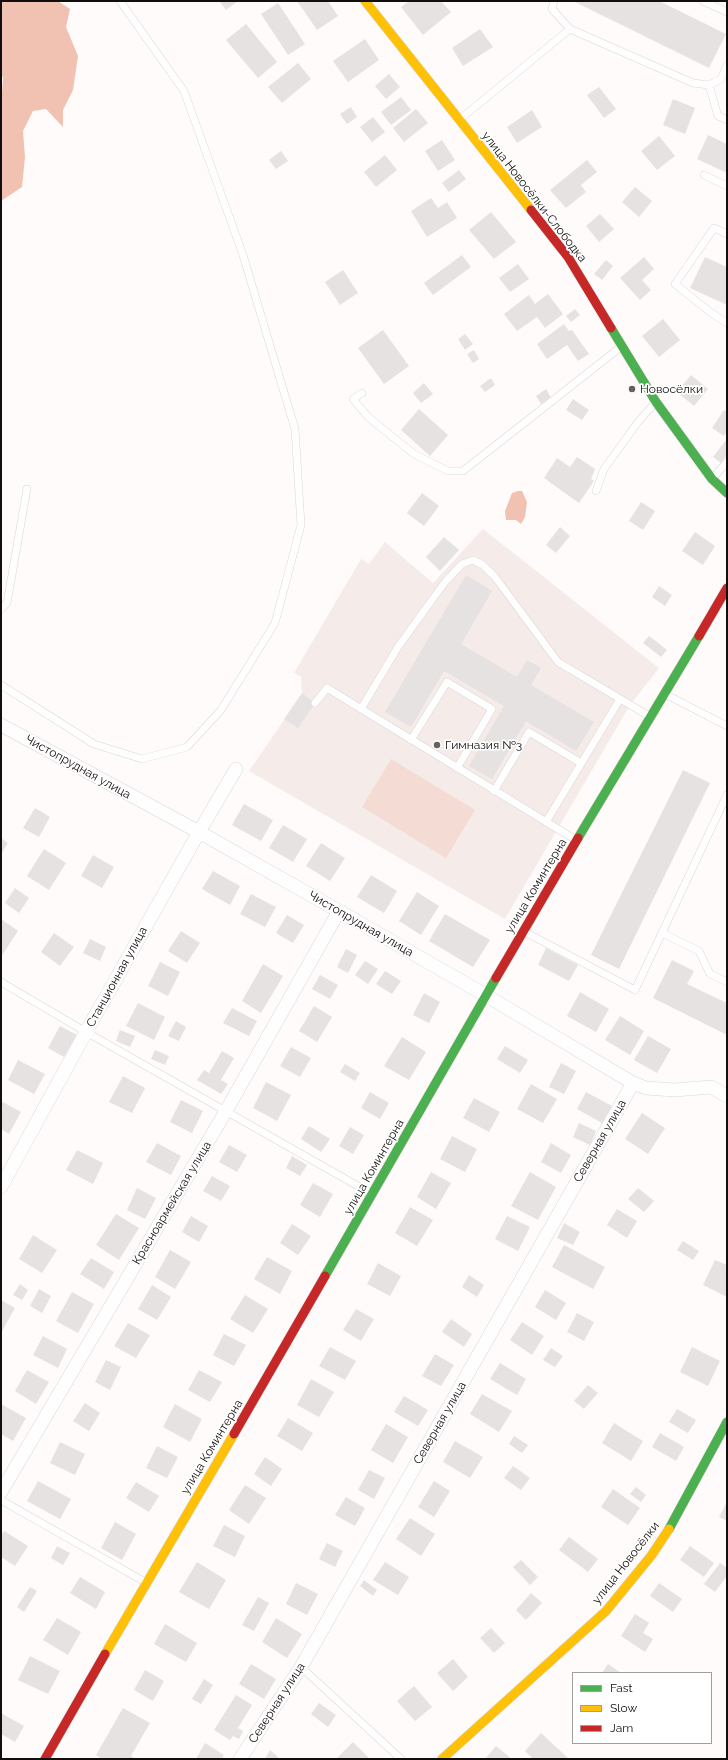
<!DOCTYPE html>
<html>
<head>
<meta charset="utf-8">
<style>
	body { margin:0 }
	#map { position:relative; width:728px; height:1760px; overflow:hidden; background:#fefbfa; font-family:Raleway,sans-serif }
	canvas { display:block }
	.frame { position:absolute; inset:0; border:2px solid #120e0d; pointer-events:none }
	.legend { position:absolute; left:572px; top:1672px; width:140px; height:72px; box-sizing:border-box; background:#fff; border:1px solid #a09f9e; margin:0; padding:5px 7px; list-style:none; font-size:12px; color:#120e0d }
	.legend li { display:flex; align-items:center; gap:8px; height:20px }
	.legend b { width:20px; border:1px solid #a09f9e }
</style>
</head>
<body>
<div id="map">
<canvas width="728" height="1760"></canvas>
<div class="frame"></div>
<ul class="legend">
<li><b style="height:5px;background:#4caf50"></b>Fast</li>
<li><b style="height:5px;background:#ffc107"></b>Slow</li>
<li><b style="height:5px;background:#c62828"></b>Jam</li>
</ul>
</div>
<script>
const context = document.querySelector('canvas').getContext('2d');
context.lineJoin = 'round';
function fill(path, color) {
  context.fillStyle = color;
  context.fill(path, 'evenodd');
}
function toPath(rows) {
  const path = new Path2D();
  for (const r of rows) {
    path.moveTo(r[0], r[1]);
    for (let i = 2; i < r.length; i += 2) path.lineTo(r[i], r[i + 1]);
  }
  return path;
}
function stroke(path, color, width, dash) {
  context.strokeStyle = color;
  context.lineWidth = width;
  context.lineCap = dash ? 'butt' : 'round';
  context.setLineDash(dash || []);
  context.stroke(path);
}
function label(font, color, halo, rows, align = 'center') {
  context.font = font + ' Raleway,sans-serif';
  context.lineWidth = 3.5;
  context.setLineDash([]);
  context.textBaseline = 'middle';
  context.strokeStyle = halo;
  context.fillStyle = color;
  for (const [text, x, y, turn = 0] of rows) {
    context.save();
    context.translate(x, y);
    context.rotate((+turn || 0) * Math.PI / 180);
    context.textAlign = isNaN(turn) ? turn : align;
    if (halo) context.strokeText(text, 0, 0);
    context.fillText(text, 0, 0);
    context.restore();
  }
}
const built = toPath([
	[483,529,659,668,630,705,505,919,249,771,302,694,301,677,294,673,361,559,369,564,385,542,433,583]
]);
const green = toPath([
	[391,759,475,810,446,858,362,807]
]);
const water = toPath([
	[1,1,58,1,70,9,66,27,78,56,73,90,63,110,63,127,46,109,33,111,23,131,25,157,22,187,1,201,1,106,3,78,1,73],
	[518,491,522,491,527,502,525,517,521,524,516,520,506,520,505,511,512,493]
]);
const building = toPath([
	[219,1,238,1,226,10],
	[297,1,328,1,338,16,317,30],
	[409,1,441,1,451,12,423,35,401,7],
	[573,1,659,1,726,34,709,68],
	[278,3,305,44,288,55,261,14],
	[246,24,277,62,258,78,226,40],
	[480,29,493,47,463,66,452,48],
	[365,39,379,60,348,82,333,61],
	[298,63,311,79,282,103,268,87],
	[389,74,400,87,386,99,375,86],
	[599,87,616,109,604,118,587,95],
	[401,97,411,110,391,125,381,112],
	[673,99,695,108,685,134,663,125],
	[351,107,357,117,347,124,340,114],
	[416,109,428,123,404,142,393,128],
	[532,110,542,127,517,143,507,127],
	[373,117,385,132,372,142,360,127],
	[708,135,727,144,727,173,697,159],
	[659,136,675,156,657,170,641,151],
	[442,140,455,160,438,171,425,151],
	[281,151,288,161,276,169,269,160],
	[385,155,397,170,376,187,364,172],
	[587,160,597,172,581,185,586,192,566,208,550,190],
	[459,170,466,179,449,192,442,183],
	[635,187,652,201,639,217,622,202],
	[431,198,438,208,447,202,457,218,427,237,411,211],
	[491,212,516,242,494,259,469,230],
	[600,214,614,229,599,242,586,226],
	[462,255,471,267,433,295,424,283],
	[644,257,654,269,642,280,651,290,640,300,620,278],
	[705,257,727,267,727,305,690,288],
	[606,260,613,266,602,280,594,274],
	[518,264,529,279,510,292,499,278],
	[343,270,358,293,340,305,325,282],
	[548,294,563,314,545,328,537,317,517,331,504,314,529,295,535,304],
	[575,309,580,315,571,322,566,316],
	[663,319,680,340,659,357,642,336],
	[564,324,569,331,572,330,589,354,578,361,567,345,547,359,537,344],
	[383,330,409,366,384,384,358,348],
	[465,334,473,344,465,350,458,339],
	[474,350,479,359,473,363,467,354],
	[691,375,708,389,694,406,677,392],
	[491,378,495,385,485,392,480,386],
	[424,383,433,394,421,403,413,393],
	[546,389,551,398,541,404,536,396],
	[573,399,589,410,582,420,566,410],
	[419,409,448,435,430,456,401,430],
	[724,410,727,412,727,432,724,436,712,428],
	[726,440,727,455,721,463,713,457],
	[577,457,595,469,591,479,594,481,579,503,544,478,557,458,570,467],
	[422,493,439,506,424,526,407,513],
	[641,502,655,511,643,530,629,521],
	[560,527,570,536,556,553,546,545],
	[695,532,715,546,703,565,682,551],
	[444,537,459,550,440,571,426,557],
	[466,575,492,591,461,644,517,677,527,660,541,668,531,685,594,722,576,751,526,721,492,779,469,766,504,706,444,671,411,727,385,712],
	[659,586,672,595,665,606,652,597],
	[649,636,667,650,661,657,643,643],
	[302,693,315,703,298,728,284,719],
	[683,770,710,783,619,969,591,955],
	[244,804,273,820,261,841,232,825],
	[35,808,50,817,39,837,23,828],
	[283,825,307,839,293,862,269,848],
	[1,838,8,843,1,854],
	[321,843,345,858,330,881,306,866],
	[44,849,66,863,49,890,27,876],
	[93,855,114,867,102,888,81,876],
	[213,871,240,886,230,905,202,889],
	[371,875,397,891,384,913,357,897],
	[15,888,29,898,19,913,5,903],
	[417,892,439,906,421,935,399,921],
	[251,894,276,907,265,927,240,914],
	[445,914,490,940,473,967,429,941],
	[287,915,304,925,293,943,276,933],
	[1,919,18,931,1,957],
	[181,931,200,943,187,963,168,951],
	[54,933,74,947,60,966,41,952],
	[90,939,106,947,100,961,83,953],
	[546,948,578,965,569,981,538,965],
	[346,949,357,955,348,973,337,967],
	[672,960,694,971,687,984,727,1003,727,1035,653,998],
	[365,961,378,969,368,984,355,975],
	[160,962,180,972,168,996,148,986],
	[263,964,283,976,261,1013,242,1001],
	[385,971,401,981,392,994,376,984],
	[320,975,338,985,330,999,312,989],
	[580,992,609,1009,596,1032,567,1016],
	[424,993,440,1002,429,1023,413,1015],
	[138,1003,165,1017,154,1040,126,1026],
	[314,1006,332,1017,317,1042,299,1031],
	[232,1008,257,1021,249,1036,223,1023],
	[620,1016,644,1031,630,1055,605,1040],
	[176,1021,186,1027,179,1041,168,1036],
	[60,1026,77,1035,64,1057,48,1048],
	[120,1030,135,1036,130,1047,116,1041],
	[648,1036,671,1049,657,1073,634,1060],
	[402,1037,426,1052,409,1080,384,1066],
	[505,1046,528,1060,520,1073,497,1059],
	[291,1047,311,1058,300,1077,280,1066],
	[155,1050,169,1056,165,1065,151,1059],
	[222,1051,234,1058,221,1080,228,1084,221,1094,197,1080,204,1070,209,1073],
	[18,1060,45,1074,34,1094,8,1080],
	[561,1063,576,1071,564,1094,549,1087],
	[345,1064,360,1073,355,1081,340,1072],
	[123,1076,145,1088,132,1113,109,1102],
	[266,1082,291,1095,277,1121,253,1108],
	[531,1084,557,1099,543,1123,517,1109],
	[370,1092,389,1103,380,1119,361,1108],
	[586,1092,612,1106,602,1123,577,1109],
	[474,1098,500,1112,489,1132,463,1118],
	[181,1100,203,1111,192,1133,170,1122],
	[1,1101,21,1112,9,1134,1,1129],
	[642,1113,665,1128,648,1154,625,1139],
	[579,1123,596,1131,590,1145,573,1137],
	[309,1126,330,1139,321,1152,301,1139],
	[350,1127,364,1135,353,1154,339,1146],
	[452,1136,477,1149,465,1172,440,1159],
	[157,1143,181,1156,171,1175,146,1162],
	[551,1143,571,1155,561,1173,541,1162],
	[229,1145,247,1155,237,1172,219,1162],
	[77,1150,103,1163,93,1184,66,1170],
	[292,1156,307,1165,300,1176,286,1168],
	[431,1172,451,1183,436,1209,417,1197],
	[530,1172,556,1187,538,1220,511,1206],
	[212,1176,230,1186,221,1201,203,1191],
	[313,1183,333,1194,320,1217,300,1205],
	[137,1188,156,1198,145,1219,127,1210],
	[638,1188,654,1201,644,1212,628,1199],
	[410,1207,433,1220,417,1246,395,1233],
	[617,1209,637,1221,627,1238,607,1225],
	[116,1214,139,1228,119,1260,96,1245],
	[191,1216,208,1226,199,1242,182,1232],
	[507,1216,530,1227,518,1251,495,1239],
	[564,1223,580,1232,573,1245,557,1238],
	[292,1224,311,1236,298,1255,280,1243],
	[33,1235,57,1250,42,1273,19,1259],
	[683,1241,699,1251,693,1260,677,1250],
	[564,1245,605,1267,593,1289,552,1267],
	[170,1250,191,1262,175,1289,155,1277],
	[267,1257,292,1271,280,1294,254,1279],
	[91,1258,114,1272,104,1289,80,1274],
	[715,1260,727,1265,727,1297,703,1285],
	[378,1263,401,1276,390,1296,367,1284],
	[469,1275,484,1285,477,1297,462,1287],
	[20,1284,28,1290,22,1300,13,1295],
	[152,1285,171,1297,157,1320,138,1309],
	[39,1289,51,1296,42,1313,30,1306],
	[545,1290,566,1303,556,1320,535,1307],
	[72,1292,94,1304,78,1333,56,1321],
	[245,1295,268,1309,253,1333,230,1319],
	[1,1300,15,1308,1,1333],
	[356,1309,374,1319,361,1341,343,1330],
	[577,1313,594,1322,584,1341,567,1332],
	[451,1319,472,1334,464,1347,442,1332],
	[522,1322,544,1336,532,1355,510,1340],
	[128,1323,150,1335,136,1358,114,1346],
	[224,1334,246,1345,234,1366,213,1355],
	[43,1336,67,1349,58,1368,33,1355],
	[330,1347,356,1361,345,1380,319,1366],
	[692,1347,720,1361,708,1386,680,1372],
	[551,1348,563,1356,555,1367,543,1360],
	[435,1354,454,1365,441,1386,422,1376],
	[106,1360,121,1367,110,1390,95,1382],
	[500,1363,526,1379,517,1395,490,1379],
	[27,1370,49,1382,36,1404,15,1391],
	[199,1370,222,1382,210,1402,188,1390],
	[311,1379,334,1392,319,1417,297,1405],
	[588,1385,598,1393,584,1409,574,1401],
	[482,1394,512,1411,499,1432,470,1414],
	[404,1396,428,1410,418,1426,394,1412],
	[85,1403,100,1413,89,1431,73,1421],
	[1,1404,26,1418,13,1441,1,1434],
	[175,1404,202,1419,190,1442,163,1427],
	[677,1409,696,1420,688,1433,669,1422],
	[288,1418,313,1433,302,1451,277,1436],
	[614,1423,643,1441,631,1461,602,1443],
	[386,1424,408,1437,393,1463,371,1450],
	[660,1433,684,1447,676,1461,652,1447],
	[514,1436,528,1445,522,1453,509,1444],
	[455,1441,483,1457,470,1478,443,1462],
	[60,1442,85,1454,75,1475,50,1463],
	[157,1446,178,1457,167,1478,146,1468],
	[265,1457,282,1469,271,1486,254,1474],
	[513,1466,530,1478,521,1490,504,1478],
	[369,1470,385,1478,374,1499,358,1490],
	[38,1481,71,1499,60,1519,27,1501],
	[434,1481,450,1491,434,1517,418,1507],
	[136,1482,159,1496,149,1512,126,1498],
	[245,1485,266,1498,249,1524,229,1510],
	[636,1487,646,1495,641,1502,630,1494],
	[613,1489,640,1508,628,1525,601,1507],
	[346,1497,365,1508,355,1526,335,1515],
	[727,1502,727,1521,719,1517],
	[410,1518,435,1534,421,1556,396,1539],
	[115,1522,136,1534,122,1560,101,1548],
	[224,1525,245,1536,235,1557,213,1546],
	[4,1531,28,1546,15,1566,1,1557,1,1536],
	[569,1537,598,1559,588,1572,559,1550],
	[327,1543,343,1551,335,1567,319,1559],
	[57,1546,70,1553,63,1565,51,1558],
	[690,1546,714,1563,704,1577,680,1560],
	[521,1560,538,1577,530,1585,513,1567],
	[197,1562,226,1580,209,1609,179,1592],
	[385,1562,409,1577,398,1595,373,1580],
	[720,1563,727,1568,727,1576,715,1592,704,1584],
	[80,1577,105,1592,96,1609,70,1593],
	[364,1580,377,1590,373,1596,360,1586],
	[296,1583,318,1594,307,1615,286,1604],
	[659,1583,682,1599,673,1612,650,1596],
	[30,1587,37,1591,24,1612,17,1607],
	[531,1593,542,1603,526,1620,516,1610],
	[258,1597,269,1603,254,1631,242,1625],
	[635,1614,649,1623,643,1633,653,1639,645,1652,621,1636],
	[57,1618,81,1632,68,1655,43,1640],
	[276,1618,302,1634,287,1658,262,1642],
	[165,1624,197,1643,186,1662,154,1644],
	[491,1628,505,1643,494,1653,480,1638],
	[30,1656,60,1671,48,1694,18,1680],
	[453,1659,468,1677,453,1691,437,1673],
	[251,1664,276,1679,264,1699,239,1684],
	[608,1664,621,1673,602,1673],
	[145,1670,164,1681,153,1701,134,1690],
	[204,1679,213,1685,201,1704,192,1699],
	[414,1686,432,1707,415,1721,397,1701],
	[236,1695,252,1705,238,1728,243,1731,239,1739,233,1736,230,1740,214,1730],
	[319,1703,336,1715,328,1727,311,1714],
	[123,1708,150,1723,131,1756,136,1759,102,1759,96,1755],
	[1,1713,24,1726,15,1742,1,1734],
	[541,1733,569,1759,533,1759,525,1751],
	[353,1742,370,1759,336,1759],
	[205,1743,224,1755,222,1759,196,1759],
	[496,1746,512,1759,485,1759],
	[270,1750,280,1759,265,1759]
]);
const lane = toPath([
	[554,1,552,9,570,29],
	[703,1,727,12],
	[709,85,718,116,727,120],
	[459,120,570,29,693,83,709,85,721,79,727,65],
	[704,175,727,186],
	[727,234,714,228,675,284,710,312,727,323],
	[362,393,353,399,368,417,414,454,448,471,463,471,622,346],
	[712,479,727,462],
	[596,491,604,469,638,422,655,403],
	[1,609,7,603,27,489],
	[1,685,94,744,142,759,187,747,221,710,275,623,301,525,295,429,243,255,184,91,120,1],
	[665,694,727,726],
	[315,703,327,688,576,840],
	[361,709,398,647,426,608,446,581,462,564,473,560,483,565,495,577,558,662,649,716],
	[411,740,447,682,492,709,457,768],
	[494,791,529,732,581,763],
	[546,822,620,699],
	[523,931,635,990,727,795],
	[662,933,699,951,710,974,727,982],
	[1,982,86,1032,372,1194],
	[1,1500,145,1582],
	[301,1667,401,1759]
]);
const street = toPath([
	[1,725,199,832,339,911,487,996,633,1083,646,1088,675,1090,711,1087,727,1096],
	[1,1187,86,1032,199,832,236,769],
	[1,1492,226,1111,339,911],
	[240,1759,301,1667,633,1083]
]);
const fast = toPath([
	[611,328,656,402,712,479,727,493],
	[578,838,699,636],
	[325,1276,496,978],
	[669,1529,727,1422]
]);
const slow = toPath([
	[365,1,531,210],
	[105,1654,234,1434],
	[442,1759,606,1611,651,1556,669,1529]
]);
const jam = toPath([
	[531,210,568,257,611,328],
	[699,636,727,588],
	[496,978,578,838],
	[234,1434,325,1276],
	[45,1759,105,1654]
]);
const markers = [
	[632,389,4,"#656160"],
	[437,745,4,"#656160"]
];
const streetNames = [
	["улица Новосёлки-Слободка",534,197,52],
	["Чистопрудная улица",78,767,29],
	["улица Коминтерна",536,886,-59],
	["Чистопрудная улица",361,924,30],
	["Станционная улица",117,977,-61],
	["Северная улица",600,1141,-60],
	["улица Коминтерна",374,1167,-60],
	["Красноармейская улица",172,1203,-59],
	["Северная улица",440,1423,-60],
	["улица Коминтерна",212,1447,-59],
	["улица Новосёлки",626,1563,-52],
	["Северная улица",277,1703,-57]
];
const poiNames = [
	["Новосёлки",640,389],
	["Гимназия №3",445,745]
];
fill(built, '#f5ebe8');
fill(green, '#f4dcd4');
fill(water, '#f1c2b2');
fill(building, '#e6e2e1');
stroke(lane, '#dad7d6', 8);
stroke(street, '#dad7d6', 14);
stroke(fast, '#dad7d6', 10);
stroke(slow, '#dad7d6', 10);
stroke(jam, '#dad7d6', 10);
stroke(lane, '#fffefe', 7);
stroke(street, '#fffefe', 13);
stroke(fast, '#4caf50', 9);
stroke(slow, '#ffc107', 9);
stroke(jam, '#c62828', 9);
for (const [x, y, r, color] of markers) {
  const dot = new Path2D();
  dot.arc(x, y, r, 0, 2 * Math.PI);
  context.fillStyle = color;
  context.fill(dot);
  stroke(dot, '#fff', 1.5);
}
label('12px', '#120e0d', '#fff', streetNames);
label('12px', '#120e0d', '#fff', poiNames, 'left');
</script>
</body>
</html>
